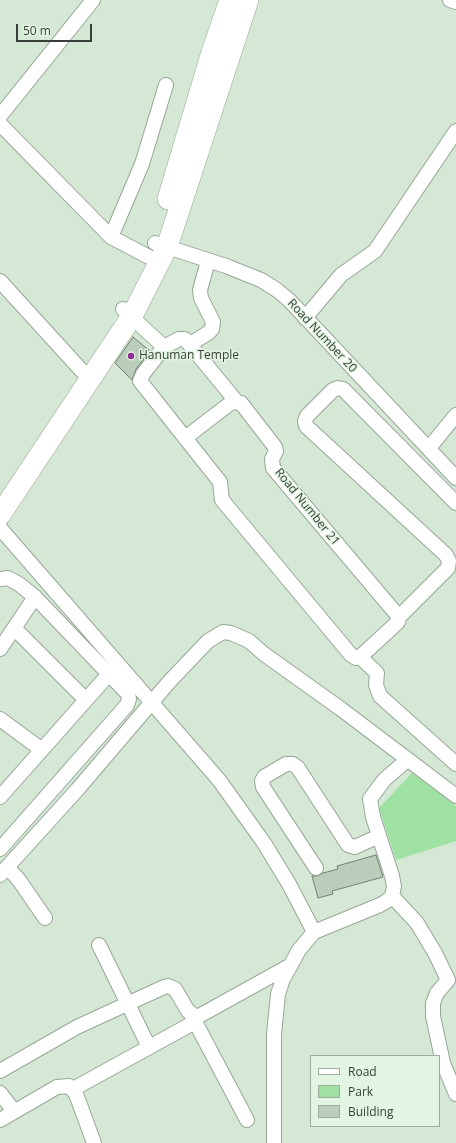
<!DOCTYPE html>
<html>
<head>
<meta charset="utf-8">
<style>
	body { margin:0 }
	#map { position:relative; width:456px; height:1143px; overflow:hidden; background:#d5e7d5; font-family:"Open Sans",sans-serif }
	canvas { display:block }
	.legend { position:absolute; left:310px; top:1055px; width:130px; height:72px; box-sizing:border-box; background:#e2f5e2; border:1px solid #9eac9e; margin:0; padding:5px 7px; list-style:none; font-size:12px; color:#383f38 }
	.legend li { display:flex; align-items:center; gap:8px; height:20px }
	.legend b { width:20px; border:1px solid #9eac9e }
	.scale { position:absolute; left:16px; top:24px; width:76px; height:18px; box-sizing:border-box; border:2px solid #383f38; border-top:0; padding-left:5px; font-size:12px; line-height:14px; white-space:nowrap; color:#383f38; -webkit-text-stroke:3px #e2f5e2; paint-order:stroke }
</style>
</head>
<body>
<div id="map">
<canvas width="456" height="1143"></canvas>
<ul class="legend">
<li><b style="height:5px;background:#fff"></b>Road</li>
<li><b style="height:11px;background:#9fe1a3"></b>Park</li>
<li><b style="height:11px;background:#baccba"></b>Building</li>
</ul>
<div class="scale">50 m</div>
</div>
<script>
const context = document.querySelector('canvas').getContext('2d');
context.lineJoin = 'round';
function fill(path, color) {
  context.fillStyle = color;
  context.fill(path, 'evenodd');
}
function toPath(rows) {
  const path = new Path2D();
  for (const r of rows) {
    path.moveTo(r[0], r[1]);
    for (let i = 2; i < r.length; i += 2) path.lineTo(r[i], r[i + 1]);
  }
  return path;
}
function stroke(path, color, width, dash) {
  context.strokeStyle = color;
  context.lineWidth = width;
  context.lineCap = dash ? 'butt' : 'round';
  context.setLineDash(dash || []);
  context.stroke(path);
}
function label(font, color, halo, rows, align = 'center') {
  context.font = font + ' "Open Sans",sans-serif';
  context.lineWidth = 3;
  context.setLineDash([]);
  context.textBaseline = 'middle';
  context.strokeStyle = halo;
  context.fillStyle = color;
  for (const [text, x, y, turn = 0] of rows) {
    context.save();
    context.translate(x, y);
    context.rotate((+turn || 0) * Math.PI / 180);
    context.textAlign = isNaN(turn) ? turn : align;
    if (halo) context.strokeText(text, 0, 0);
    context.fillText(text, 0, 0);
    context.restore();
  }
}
const green = toPath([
	[412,773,456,806,456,841,396,860,379,808]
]);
const building = toPath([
	[133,337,150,351,136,369,132,380,115,363,133,337],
	[376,855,383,877,332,891,333,894,318,898,312,876,317,876,323,873,338,869,337,866,376,855]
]);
const minor = toPath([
	[450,0,456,2],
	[0,116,93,0],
	[0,124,111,237,149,257],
	[111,237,142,164,166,85],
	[155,243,226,266,261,280,277,290,290,301,456,478],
	[0,281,82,371],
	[123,309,164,347,143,374,140,381,220,482,222,500,351,655,356,658,360,657,398,622,399,617,273,468,272,459,276,451,275,447,241,403,232,402,185,438],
	[305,318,341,275,375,251,456,131],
	[190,344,208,333,212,329,213,322,201,298,200,290,208,261],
	[164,347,179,339,185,339,236,401],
	[429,448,456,415],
	[0,528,219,780,264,843,289,884,314,932,299,950,283,979,278,994,274,1034,274,1143],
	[0,579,8,578,19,584,35,597,128,694,129,699,127,705,0,849],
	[399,617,448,568,449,561,446,555,306,426,305,421,307,416,333,390,338,388,343,389,456,503],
	[14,628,86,700],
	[0,649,35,597],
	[360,657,377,673,376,685,380,696,456,764],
	[0,719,42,750],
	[0,797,109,674],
	[7,867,19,880,45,918],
	[316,868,263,787,262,781,264,777,286,764,293,764,298,768,348,845,355,847,379,836],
	[0,875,77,790,169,682,208,641,223,632,231,633,249,641,264,654,341,709,456,796],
	[392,896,417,923,435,953,448,980,437,993,433,1003,433,1016,443,1063,456,1094],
	[314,932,380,905,387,901,392,896,394,886,392,876,373,817,370,799,384,780,407,760],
	[99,945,149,1047],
	[191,1014,247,1120],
	[0,1071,77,1027,164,987,168,986,175,989,188,1011,195,1016,199,1016,291,965],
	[73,1089,195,1022],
	[0,1093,14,1111],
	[0,1120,57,1087,69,1086,76,1094,94,1143]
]);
const highway = toPath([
	[168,199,212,52,230,0],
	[0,515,132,316,167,247,248,0]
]);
const markers = [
	[131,356,4,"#912f96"]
];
const streetNames = [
	["Road Number 20",322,336,47],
	["Road Number 21",307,507,51]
];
const poiNames = [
	["Hanuman Temple",139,356]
];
fill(green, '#9fe1a3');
fill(building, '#baccba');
stroke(building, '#718271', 1);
stroke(minor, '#96a796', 16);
stroke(highway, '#96a796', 22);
stroke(minor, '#fff', 14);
stroke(highway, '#fff', 21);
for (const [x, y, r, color] of markers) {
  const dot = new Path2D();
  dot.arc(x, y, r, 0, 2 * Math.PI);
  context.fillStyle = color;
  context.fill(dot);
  stroke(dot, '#e2f5e2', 1.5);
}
label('12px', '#383f38', '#e2f5e2', streetNames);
label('12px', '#383f38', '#e2f5e2', poiNames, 'left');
</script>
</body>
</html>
